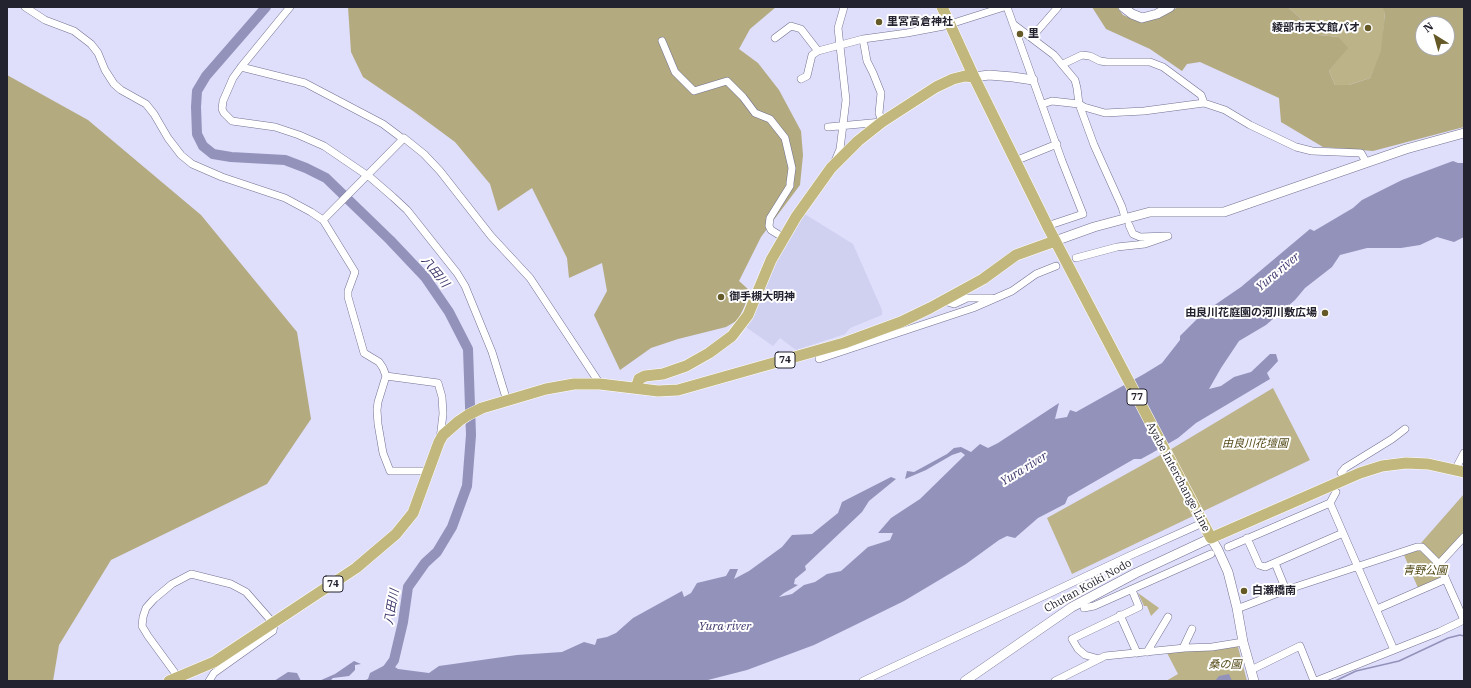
<!DOCTYPE html>
<html>
<head>
<meta charset="utf-8">
<style>
	body { margin:0 }
	#map { position:relative; width:1471px; height:688px; overflow:hidden; background:#dfdefb; font-family:"IBM Plex Serif",serif }
	canvas { display:block }
	.frame { position:absolute; inset:0; border:8px solid #23222f; pointer-events:none }
	.north { position:absolute; left:1415px; top:16px; width:40px; height:40px; box-sizing:border-box; background:#fff; border:1px solid #a7a7ac; border-radius:50%; rotate:323deg; font-size:11px; font-weight:700; line-height:16px; text-align:center; color:#23222f }
	.north::after { content:''; display:block; margin:auto; width:14px; height:18px; background:#655a27; clip-path:polygon(50% 0,100% 100%,50% 72%,0 100%) }
</style>
</head>
<body>
<div id="map">
<canvas width="1471" height="688"></canvas>
<div class="frame"></div>
<div class="north">N</div>
</div>
<script>
const context = document.querySelector('canvas').getContext('2d');
context.lineJoin = 'round';
function fill(path, color) {
  context.fillStyle = color;
  context.fill(path, 'evenodd');
}
function toPath(rows) {
  const path = new Path2D();
  for (const r of rows) {
    path.moveTo(r[0], r[1]);
    for (let i = 2; i < r.length; i += 2) path.lineTo(r[i], r[i + 1]);
  }
  return path;
}
function stroke(path, color, width, dash) {
  context.strokeStyle = color;
  context.lineWidth = width;
  context.lineCap = dash ? 'butt' : 'round';
  context.setLineDash(dash || []);
  context.stroke(path);
}
function label(font, color, halo, rows, align = 'center') {
  context.font = font + ' "IBM Plex Serif","Noto Sans JP",serif';
  context.lineWidth = 4;
  context.setLineDash([]);
  context.textBaseline = 'middle';
  context.strokeStyle = halo;
  context.fillStyle = color;
  for (const [text, x, y, turn = 0] of rows) {
    context.save();
    context.translate(x, y);
    context.rotate((+turn || 0) * Math.PI / 180);
    context.textAlign = isNaN(turn) ? turn : align;
    if (halo) context.strokeText(text, 0, 0);
    context.fillText(text, 0, 0);
    context.restore();
  }
}
const built = toPath([
	[803,213,853,244,882,310,882,315,850,328,845,334,796,350,780,338,773,346,743,325,772,264]
]);
const green = toPath([
	[1288,7,1382,7,1385,12,1382,51,1370,78,1349,85,1335,85,1329,71,1347,48,1339,37,1319,35],
	[1273,388,1310,460,1072,574,1047,518,1173,448],
	[1464,494,1464,534,1443,558,1438,558,1421,543],
	[1419,550,1437,565,1441,575,1440,578,1418,588,1404,555],
	[1138,593,1159,608,1151,616,1147,606,1144,606],
	[1238,647,1247,681,1166,681,1178,674,1166,651]
]);
const forest = toPath([
	[348,7,776,7,750,29,739,49,758,63,779,90,801,131,803,155,800,185,761,237,739,281,749,290,745,305,738,320,726,327,678,339,651,348,620,370,594,315,607,291,602,263,569,278,567,258,532,188,498,211,490,184,455,142,413,111,363,77,351,52],
	[1092,7,1117,7,1123,15,1135,20,1151,19,1179,7,1288,7,1319,35,1339,37,1348,48,1329,71,1335,85,1349,85,1370,78,1381,51,1385,13,1382,7,1464,7,1464,127,1373,151,1323,147,1281,122,1279,98,1200,62,1187,64,1182,71,1150,49,1106,29],
	[1423,24,1447,24,1447,48,1423,48],
	[7,75,88,120,201,215,297,332,311,419,267,484,111,560,59,645,53,681,7,681]
]);
const water = toPath([
	[1453,161,1458,163,1463,163,1464,162,1464,237,1454,242,1437,237,1420,245,1401,248,1367,248,1340,255,1332,267,1305,288,1295,300,1266,325,1239,341,1221,368,1209,389,1221,386,1234,377,1251,372,1270,354,1276,354,1278,361,1267,373,1270,379,1196,423,1178,438,1152,453,1141,459,1134,459,1068,497,1065,504,1038,518,1015,538,1007,536,999,540,966,564,904,601,851,627,814,645,747,670,704,681,363,681,368,679,370,673,389,663,398,669,429,673,439,666,517,655,562,652,584,642,595,645,597,639,607,637,616,633,633,618,682,591,684,597,691,593,697,583,726,576,730,569,738,569,734,579,749,571,782,547,792,535,812,534,838,513,842,502,891,477,896,479,869,501,862,512,805,566,806,570,795,579,794,584,798,585,784,593,779,597,792,594,804,585,815,582,827,574,841,571,868,547,890,540,893,533,878,533,891,518,920,499,965,455,961,452,952,455,926,470,905,479,907,471,914,472,947,454,954,448,961,447,971,452,980,444,988,448,998,443,1059,403,1055,419,1067,417,1070,410,1076,412,1144,374,1162,363,1180,340,1180,336,1203,313,1241,287,1310,229,1314,231,1353,208,1362,200,1402,180],
	[354,661,361,664,355,665,355,670,349,676,333,678,330,681,319,681,335,674],
	[288,672,297,673,301,681,274,681],
	[1229,674,1232,681,1215,681,1219,676]
]);
const stream = toPath([
	[1335,681,1356,671,1399,661,1448,638,1460,635,1464,636]
]);
const river = toPath([
	[266,7,206,76,197,91,196,107,197,134,203,146,213,154,231,157,285,160,306,168,326,178,390,240,425,277,449,312,468,349,471,435,467,486,452,527,437,552,425,563,408,587,403,622,394,660,379,681]
]);
const minor = toPath([
	[25,7,45,20,74,31,91,44,98,53,105,70,114,84,121,90,146,104,154,114,168,138,181,155,192,164,222,177,285,198,311,212,323,220,355,272,348,291,348,297,364,353,379,362,383,368,386,376,378,402,377,410,378,424,383,453,390,471,429,471],
	[290,7,241,67,233,78,223,101,222,109,224,113,232,121,275,127,299,135,324,146,371,178,393,197,407,210,457,273,465,286,492,352,507,401],
	[1007,7,1062,161,1083,214,1053,224],
	[1013,24,1054,55,1075,80,1077,88,1079,104,1094,145,1122,207,1124,214],
	[1032,37,1058,7],
	[775,38,791,26,801,29,818,51],
	[662,41,675,72,694,91,727,81,743,97,755,113,770,119,785,138,792,168,790,183,790,186,770,218,769,226,771,230,784,238],
	[1063,64,1082,55,1090,56,1100,61,1107,62,1150,62,1163,67,1201,95,1204,103],
	[241,67,305,83,383,124,403,139,404,138,424,154,440,171,491,236,530,278,600,384],
	[801,79,807,76,812,55,818,51,863,39,907,33,944,26,1004,7],
	[1043,104,1052,101,1079,104,1084,107,1105,113,1144,111,1204,103,1225,110,1250,125,1296,147,1312,151,1361,153,1366,162],
	[828,127,882,122,879,113,881,93,873,73,867,61,863,39],
	[835,161,840,149,846,100,838,28,844,7],
	[1015,161,1057,144],
	[323,220,403,139],
	[1076,258,1117,247,1145,244,1168,236,1140,237,1133,234,1129,225],
	[944,301,954,304,967,298,992,298],
	[819,359,973,308,1012,291,1036,274,1056,266],
	[386,376,438,383,442,397,443,414,440,439],
	[1455,470,1464,453],
	[1341,473,1345,468,1392,439,1405,429],
	[1330,503,1394,650],
	[1247,538,1259,565,1265,567,1343,533],
	[1228,547,1330,503,1336,492],
	[1275,563,1286,590],
	[1439,564,1464,537],
	[1084,608,1094,606,1211,554],
	[1237,608,1242,607,1286,590,1417,547,1422,547,1439,564,1464,620],
	[1377,609,1446,579],
	[1120,615,1137,653],
	[1183,648,1192,629],
	[1147,652,1168,617],
	[1099,659,1085,655,1078,649,1072,639,1139,607,1132,590],
	[1251,670,1300,646,1314,681],
	[178,677,148,636,142,626,143,617,146,608,154,599,172,584,191,574,231,584,246,592,274,624,273,631,214,673,209,681],
	[863,681,1129,556,1198,525],
	[1055,681,1105,656,1185,648,1212,647,1243,642],
	[1316,681,1439,632,1464,620]
]);
const tertiary = toPath([
	[1123,7,1132,14,1142,18,1157,14,1170,7],
	[974,77,989,75,1013,77,1033,80],
	[1055,241,1094,227,1150,212,1224,212,1406,149,1464,133],
	[965,681,1072,607,1136,573,1211,538,1218,550,1228,572,1237,608,1243,642,1254,681]
]);
const primary = toPath([
	[942,7,974,77,1049,229,1211,538,1360,473,1382,466,1406,463,1428,464,1464,472],
	[636,388,639,379,645,376,663,374,686,366,709,353,732,336,748,315,771,260,796,217,831,168,858,141,882,122,936,87,953,79,965,76,974,77],
	[169,681,214,662,356,568,396,534,413,513,439,442,443,435,459,421,468,415,482,408,546,389,574,384,600,384,658,391,678,390,844,343,901,322,930,308,983,279,1016,255,1055,241]
]);
const markers = [
	[879,22,4,"#655a27"],
	[1368,28,4,"#655a27"],
	[1020,34,4,"#655a27"],
	[721,297,4,"#655a27"],
	[1325,313,4,"#655a27"],
	[1244,591,4,"#655a27"]
];
const shields = [
	[785,360,20],
	[1137,397,20],
	[333,584,20]
];
const shieldNames = [
	["74",785,360],
	["77",1137,397],
	["74",333,584]
];
const poiNames = [
	["里宮高倉神社",887,22],
	["綾部市天文館パオ",1360,28,"right"],
	["里",1028,34],
	["御手槻大明神",729,297],
	["由良川花庭園の河川敷広場",1317,313,"right"],
	["白瀬橋南",1252,591]
];
const parkNames = [
	["由良川花壇園",1255,444],
	["青野公園",1425,571],
	["桑の園",1225,665]
];
const streetNames = [
	["Ayabe Interchange Line",1178,477,62],
	["Chutan Koiki Nodo",1088,586,-29]
];
const waterNames = [
	["八田川",435,272,51],
	["Yura river",1278,272,-40],
	["Yura river",1024,469,-32],
	["八田川",392,607,-80],
	["Yura river",725,627]
];
fill(built, '#d0d0f1');
fill(green, '#bcb389');
fill(forest, '#b3aa7f');
fill(water, '#9392ba');
stroke(stream, '#9392ba', 1.5);
stroke(river, '#9392ba', 10);
stroke(minor, '#727191', 8);
stroke(tertiary, '#727191', 10);
stroke(primary, '#fff', 12);
stroke(minor, '#fff', 7);
stroke(tertiary, '#fff', 9);
stroke(primary, '#c2b77c', 11);
for (const [x, y, r, color] of markers) {
  const dot = new Path2D();
  dot.arc(x, y, r, 0, 2 * Math.PI);
  context.fillStyle = color;
  context.fill(dot);
  stroke(dot, '#fff', 1.5);
}
for (const [x, y, w] of shields) {
  const box = new Path2D();
  box.roundRect(x - w / 2, y - 8, w, 16, 3);
  context.fillStyle = '#fff';
  context.fill(box);
  stroke(box, '#23222f', 1);
}
label('bold 10px', '#23222f', null, shieldNames);
label('bold 11px', '#23222f', '#fff', poiNames, 'left');
label('italic 11px', '#524814', '#fff', parkNames);
label('11px', '#23222f', '#fff', streetNames);
label('italic 12px', '#3e386d', '#fff', waterNames);
</script>
</body>
</html>
